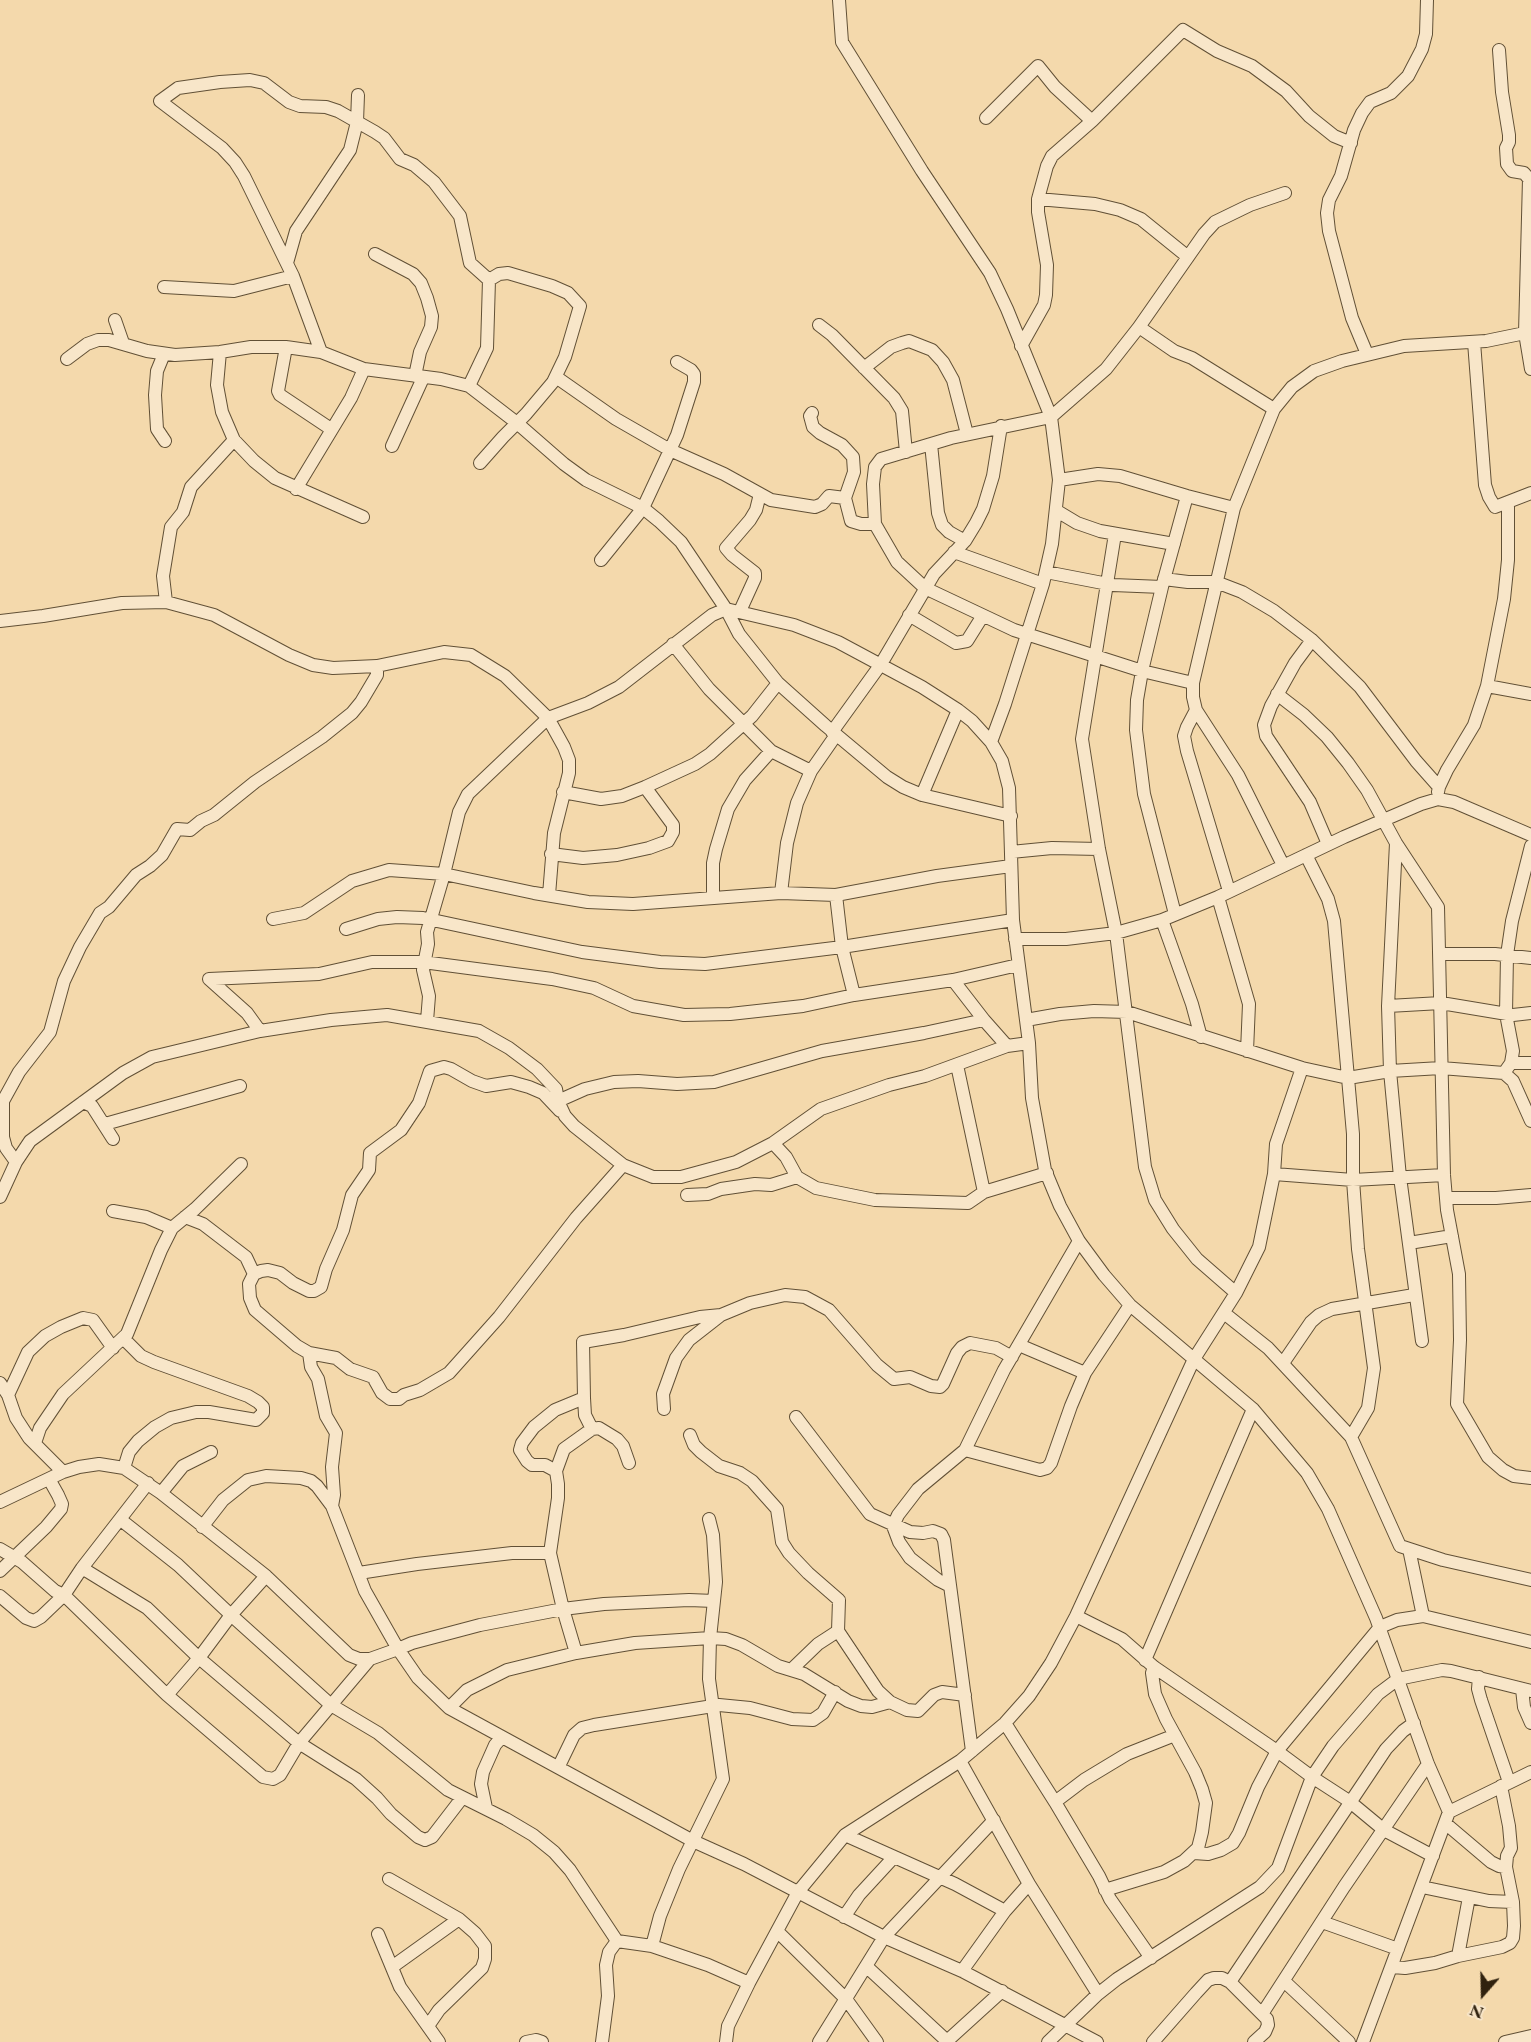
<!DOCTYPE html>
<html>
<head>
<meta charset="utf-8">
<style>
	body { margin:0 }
	#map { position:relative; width:1531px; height:2042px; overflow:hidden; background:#f4d9ac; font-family:"EB Garamond",serif }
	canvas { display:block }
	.north { position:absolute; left:1453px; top:1964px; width:60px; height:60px; -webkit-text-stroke:4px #f8e6c9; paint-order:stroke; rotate:200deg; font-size:16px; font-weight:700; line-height:24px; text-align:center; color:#30220f }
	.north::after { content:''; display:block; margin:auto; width:21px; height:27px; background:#30220f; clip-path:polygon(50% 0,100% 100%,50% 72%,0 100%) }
</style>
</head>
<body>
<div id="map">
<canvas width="1531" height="2042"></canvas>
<div class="north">N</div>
</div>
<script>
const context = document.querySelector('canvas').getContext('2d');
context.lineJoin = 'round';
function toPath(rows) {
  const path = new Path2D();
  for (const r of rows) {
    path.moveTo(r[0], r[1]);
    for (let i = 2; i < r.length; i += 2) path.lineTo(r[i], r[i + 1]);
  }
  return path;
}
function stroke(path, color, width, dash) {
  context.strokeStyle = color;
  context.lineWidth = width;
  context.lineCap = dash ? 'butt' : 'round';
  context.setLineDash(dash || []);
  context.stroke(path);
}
const minor = toPath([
	[839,0,842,42,922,171,990,273,1007,309,1051,417,1059,480,1052,544,1043,584,1005,704,991,742],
	[1499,50,1502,92,1509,135,1509,142,1506,148,1507,164,1512,171,1524,173,1529,179,1525,333,1531,369],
	[986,118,1038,66,1055,87,1092,121],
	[1038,199,1095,204,1120,210,1141,219,1188,257],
	[375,254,413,274,421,283,427,298,432,316,431,327,420,352,415,376],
	[287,263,296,231,350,150,357,122,358,95],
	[164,287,234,291,293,276],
	[115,320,123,343],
	[819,325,832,335,894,398,902,411,906,452],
	[1139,327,1174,351,1192,358,1274,409],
	[1474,342,1485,485,1489,497,1495,507,1531,493],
	[1021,346,1044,305,1046,295,1047,265,1038,212,1038,199,1047,166,1052,156,1092,121,1183,30,1217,51,1252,66,1286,91,1309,116,1334,136,1351,143],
	[286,347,278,391,280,395,331,429],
	[220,352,217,385,222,412,234,440,254,461,275,478,363,517],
	[321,352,293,276,244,176,235,162,222,148,160,101,178,88,220,82,250,80,264,83,289,102,300,106,326,107,338,111,375,132,384,138,400,159,414,165,434,182,460,216,470,263,489,280,487,348,469,386],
	[164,354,157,371,155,395,157,429,165,441],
	[1367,354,1352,318,1329,231,1327,213,1329,200,1341,176,1354,130,1362,113,1370,102,1391,93,1408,76,1422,49,1426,34,1427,0],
	[67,359,87,344,98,340,109,340,147,351,175,355,220,352,251,347,286,347,321,352,364,369,441,379,469,386,517,423,564,464,586,480,643,508,659,521,681,542,726,609,739,634,778,683,826,726,887,777,903,787,922,795,1011,816],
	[864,368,891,347,902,343,909,341,932,350,943,362,953,380,967,434],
	[556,377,616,419,670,450,724,474,771,500,815,507,822,504,829,496,845,498],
	[812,413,810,416,813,427,820,433,842,445,853,457,854,472,845,498,851,521,861,524,875,524],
	[931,444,938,513,942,525,949,532,965,541],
	[392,446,423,378],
	[480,463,503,437,526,414,553,382,565,357,580,306,568,293,552,286,508,273,499,274,489,280],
	[1059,480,1098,474,1120,476,1187,496,1234,508],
	[296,489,351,398,364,369],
	[1057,511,1077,523,1100,531,1174,544],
	[1115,534,1082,739,1099,849,1116,933,1145,1167,1155,1200,1173,1229,1197,1259,1236,1293],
	[954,552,1043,584],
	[601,560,643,508,677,435,694,382,694,374,691,370,677,362],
	[1046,572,1113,585,1162,587],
	[1164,579,1188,582,1216,582,1242,592,1274,611,1312,640,1360,687,1416,761,1439,787],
	[166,602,163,576,171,527,183,512,191,487,234,440],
	[740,611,755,578,755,573,732,555,726,548,750,520,756,510,760,494],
	[909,615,956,643,967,641,982,617],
	[0,621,43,616,122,603,166,602,214,615,289,655,313,665,333,668,377,666,444,652,471,655,505,676,548,718,588,703,619,687,712,615,726,609,794,625,838,642,922,687,958,710,972,721,991,742,1002,761,1009,788,1013,920,1029,1043,1032,1098,1045,1170,1060,1206,1079,1241,1104,1275,1130,1305,1253,1409,1307,1473,1328,1509,1376,1618,1428,1764,1449,1812,1363,2042],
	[1312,640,1295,663,1271,706,1264,725,1266,736,1310,802,1328,844],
	[673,644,709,689,771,751,811,771],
	[1193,683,1142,671,1014,630,925,588,897,562,875,524,873,484,875,467,881,459,951,438,1051,417,1106,369,1139,327,1204,234,1215,222,1250,205,1285,193],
	[1487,686,1531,694],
	[1277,694,1304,715,1327,737,1348,763,1367,790,1396,843,1438,907,1444,1175,1447,1210,1459,1274,1460,1340,1457,1404,1488,1457,1503,1470,1514,1476,1531,1478],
	[1196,710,1187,727,1184,736,1187,751,1229,891],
	[832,732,881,664,934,574,965,541,976,523,983,509,993,476,1001,426],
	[563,792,601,799,622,796,645,787,695,764,710,754,752,716,778,683],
	[1438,792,1439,787,1447,770,1474,725,1487,686,1504,599,1508,560,1508,503],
	[922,795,958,710],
	[1396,843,1388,1006,1390,1071,1400,1177,1422,1341],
	[1011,852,1052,848,1099,849],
	[551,854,583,858,617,855,649,848,668,841,673,832,673,825,645,787],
	[1306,855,1328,899,1334,921,1353,1134,1353,1180,1358,1249,1374,1368,1368,1408,1351,1437],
	[1283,865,1238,775,1196,710,1193,697,1193,683,1234,508,1274,409,1292,387,1314,371,1342,361,1404,346,1486,341,1525,333],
	[781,893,787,843,797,803,811,771,836,735],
	[836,895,842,947,854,995],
	[1218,897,1249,1004,1247,1051],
	[713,898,713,863,716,849,728,809,745,780,771,751],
	[1175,914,1144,794,1136,730,1137,700,1142,671,1162,587,1187,496],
	[273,919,304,913,352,881,389,870,444,874,534,893,588,902,633,904,781,893,836,895,937,876,1011,866],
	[1162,920,1192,1004,1201,1037],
	[346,929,378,919,397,917,423,918,582,952,660,962,705,964,842,947,1013,920],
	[1015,939,1066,939,1116,933,1162,920,1218,897,1344,837,1421,804,1438,799,1454,802,1531,835],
	[1440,954,1495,954,1531,958],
	[209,979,319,974,372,962,423,962,552,979,594,988,633,1006,684,1015,730,1014,803,1006,854,995,953,980,1018,965],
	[209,979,247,1013,260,1031],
	[953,980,984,1020],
	[1388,1006,1441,1003,1513,1015,1531,1013],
	[1026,1020,1060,1014,1094,1011,1127,1012,1302,1068,1348,1078,1390,1071,1441,1068,1504,1073,1513,1081,1531,1121],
	[427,1021,429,996,423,970,428,944,427,932,444,874,459,812,468,794,548,718,564,747,569,760,569,773,554,833,549,895],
	[1511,1063,1531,1063],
	[957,1065,984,1192],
	[1504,1073,1511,1063,1513,1051,1506,1014,1507,955,1512,921,1531,846],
	[558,1101,585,1089,614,1082,638,1081,677,1084,714,1082,822,1051,924,1033,984,1020,1007,1046],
	[83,1102,92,1106,113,1139],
	[560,1111,543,1093,529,1087,511,1082,486,1086,472,1081,451,1069,444,1067,430,1071,419,1103,401,1130,370,1153,369,1170,352,1195,343,1230,326,1269,321,1287,314,1291,309,1291,293,1283,280,1273,268,1270,261,1271,254,1274,249,1284,250,1298,255,1310,297,1346,309,1353,336,1358,350,1369,373,1377,382,1393,390,1399,399,1399,404,1395,420,1390,449,1373,499,1317,576,1218,623,1165],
	[105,1124,240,1086],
	[773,1143,786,1157,797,1177,816,1188,875,1200,968,1203,984,1192,1047,1173],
	[16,1162,6,1148,3,1137,3,1101,19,1072,50,1032,64,981,80,947,100,913,109,907,136,875,150,866,162,855,177,829,190,830,201,821,214,815,255,782,322,737,352,713,361,702,377,675,377,666],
	[1274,1174,1353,1180,1444,1175],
	[687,1195,708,1194,721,1189,755,1184,771,1185,797,1177],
	[0,1197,16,1162,30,1141,123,1073,152,1057,260,1031,331,1020,387,1015,479,1031,509,1048,537,1069,556,1089,558,1101,565,1116,574,1126,623,1165,653,1177,681,1177,736,1162,773,1143,821,1109,889,1085,925,1076,1007,1046,1029,1043],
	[1446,1198,1496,1198,1531,1195],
	[113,1211,146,1217,172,1228],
	[185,1217,203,1224,246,1257,254,1274],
	[1409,1243,1452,1236],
	[1224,1313,1268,1348,1351,1437,1400,1546,1443,1560,1531,1580],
	[1019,1345,1085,1373],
	[309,1353,311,1367,318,1379,326,1416,336,1433,332,1467,334,1495,332,1506],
	[1283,1363,1311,1322,1319,1315,1332,1309,1414,1295],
	[0,1383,8,1395,16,1418,29,1438,63,1472],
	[8,1395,28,1352,45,1336,61,1327,83,1318,93,1320,113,1348],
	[584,1398,583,1342,624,1335,700,1317,721,1315,750,1303,785,1295,805,1297,829,1310,877,1365,894,1379,910,1377,931,1386,940,1387,943,1384,957,1353,962,1347,970,1343,996,1348,1012,1357],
	[664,1409,663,1394,676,1358,689,1340,721,1315],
	[796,1417,870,1514,910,1532,923,1533,933,1531,941,1534,944,1540,972,1751],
	[690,1435,694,1445,701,1452,719,1466,740,1473,752,1481,777,1509,782,1542,789,1553,808,1573,839,1600,838,1631,878,1691,890,1702,907,1710,918,1711,934,1695,942,1692,965,1695],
	[35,1443,40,1428,63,1394,127,1334,161,1250,172,1228,195,1209,241,1164],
	[965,1450,1040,1470,1047,1468,1051,1463,1071,1406,1085,1373,1130,1305],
	[124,1468,129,1452,138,1441,155,1427,171,1418,196,1412,209,1412,256,1420,263,1413,263,1407,258,1402,248,1396,154,1362,141,1356,124,1339],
	[556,1471,545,1465,532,1465,527,1461,520,1450,522,1443,534,1427,555,1410,584,1398,585,1415,592,1429],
	[161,1493,183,1466,211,1452],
	[0,1502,63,1472,79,1467,99,1464,124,1468,161,1493,266,1576,349,1655,359,1659,370,1659,398,1649,418,1678,449,1708,693,1841,744,1864,884,1937,962,1971,1097,2042],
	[121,1520,178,1565,231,1615,331,1705,378,1733,448,1790,506,1819,533,1835,554,1852,570,1870,617,1941],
	[202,1527,223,1500,248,1480,266,1476,301,1478,311,1481,317,1486,332,1506,365,1591,398,1649,412,1643,480,1625,563,1609,604,1604,689,1600,714,1601],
	[0,1549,22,1562,55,1591,64,1595,167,1695,263,1777,273,1779,280,1775,299,1743,370,1659],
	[1409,1549,1423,1616],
	[82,1568,147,1608,199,1658,299,1743,356,1779,377,1798,391,1814,418,1837,425,1840,432,1837,462,1798],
	[0,1571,46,1527,61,1509,62,1504,58,1495,49,1479],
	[359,1573,417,1564,512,1553,550,1553],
	[950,1586,938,1580,910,1558,899,1542,893,1526,898,1515,918,1489,965,1450,1004,1370,1079,1241],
	[0,1596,26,1618,34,1621,41,1617,64,1595,82,1568,148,1483],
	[1076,1616,1122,1639,1154,1667,1277,1751,1312,1777,1333,1746,1378,1694,1398,1679,1442,1670,1451,1671,1531,1691],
	[576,1653,563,1609,550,1553,558,1498,558,1484,556,1471,564,1449,592,1429,599,1428,617,1439,623,1446,629,1463],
	[1145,1660,1253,1409],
	[791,1670,818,1644,838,1631],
	[1479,1677,1478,1689,1481,1700,1509,1782],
	[1522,1689,1524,1707,1531,1723],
	[167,1695,199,1658,231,1615,266,1576],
	[449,1708,467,1690,507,1670,576,1653,635,1643,710,1638,726,1639,742,1645,778,1666,804,1674,848,1701,861,1706,872,1707,890,1702],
	[1005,1723,1055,1802,1099,1876,1110,1899,1151,1958],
	[960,1761,1029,1884,1098,1994],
	[559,1766,574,1735,582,1728,594,1725,719,1705,750,1708,792,1719,813,1720,823,1713,835,1692],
	[1055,1802,1084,1780,1127,1754,1175,1735],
	[486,1808,481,1784,483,1772,495,1745,502,1737],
	[1449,1812,1531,1772],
	[1445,1823,1491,1862,1499,1866,1506,1867],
	[845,1835,955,1884,1005,1911],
	[1194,1853,1208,1854,1221,1850,1233,1843,1239,1833,1258,1787,1277,1751,1380,1627,1397,1620,1423,1616,1531,1642],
	[389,1879,459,1919,475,1933,485,1946,485,1959,482,1968,439,2010,428,2026],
	[1422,1887,1489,1901,1513,1902],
	[1105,1890,1164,1872,1184,1861,1198,1848,1202,1832,1206,1803,1202,1789,1195,1772,1166,1719,1155,1694,1152,1673,1154,1667],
	[844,1917,859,1895,894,1857],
	[1322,1922,1398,1949],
	[778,1932,846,1999,877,2042],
	[378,1934,400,1987,439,2042],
	[617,1941,652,1946,708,1965,749,1983],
	[652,1946,660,1916,679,1869,723,1779,709,1679,710,1638,716,1582,713,1535,709,1519],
	[1458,1956,1469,1897],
	[392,1967,459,1919],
	[867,1967,948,2042],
	[1392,1967,1405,1968,1435,1963,1458,1956,1502,1947,1510,1943,1513,1938,1514,1926,1513,1902,1506,1867,1507,1856,1511,1848,1509,1826,1501,1786],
	[962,1971,1005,1911,1029,1884],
	[1230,1982,1386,1749,1403,1731,1414,1723],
	[1285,1982,1349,2042],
	[1262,2014,1344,1887,1428,1764],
	[526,2042,536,2040,542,2042],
	[602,2042,608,1996,606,1965,609,1952,617,1941],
	[726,2042,728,2026,749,1983,798,1892,845,1835,960,1761,1005,1723,1029,1696,1051,1663,1076,1616,1194,1359,1236,1293,1259,1247,1274,1174,1276,1144,1302,1068],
	[819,2042,884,1937,994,1820],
	[946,2042,1002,1991],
	[1048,2042,1098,1994,1117,1979,1260,1887,1278,1868,1312,1777,1349,1801,1384,1830,1433,1856],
	[1153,2042,1196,1993,1208,1980,1214,1978,1222,1978,1230,1982,1267,2019,1268,2025,1265,2032,1254,2042],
	[1505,2042,1531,2036]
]);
stroke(minor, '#615036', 14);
stroke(minor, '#f8e6c9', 12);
</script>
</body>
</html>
